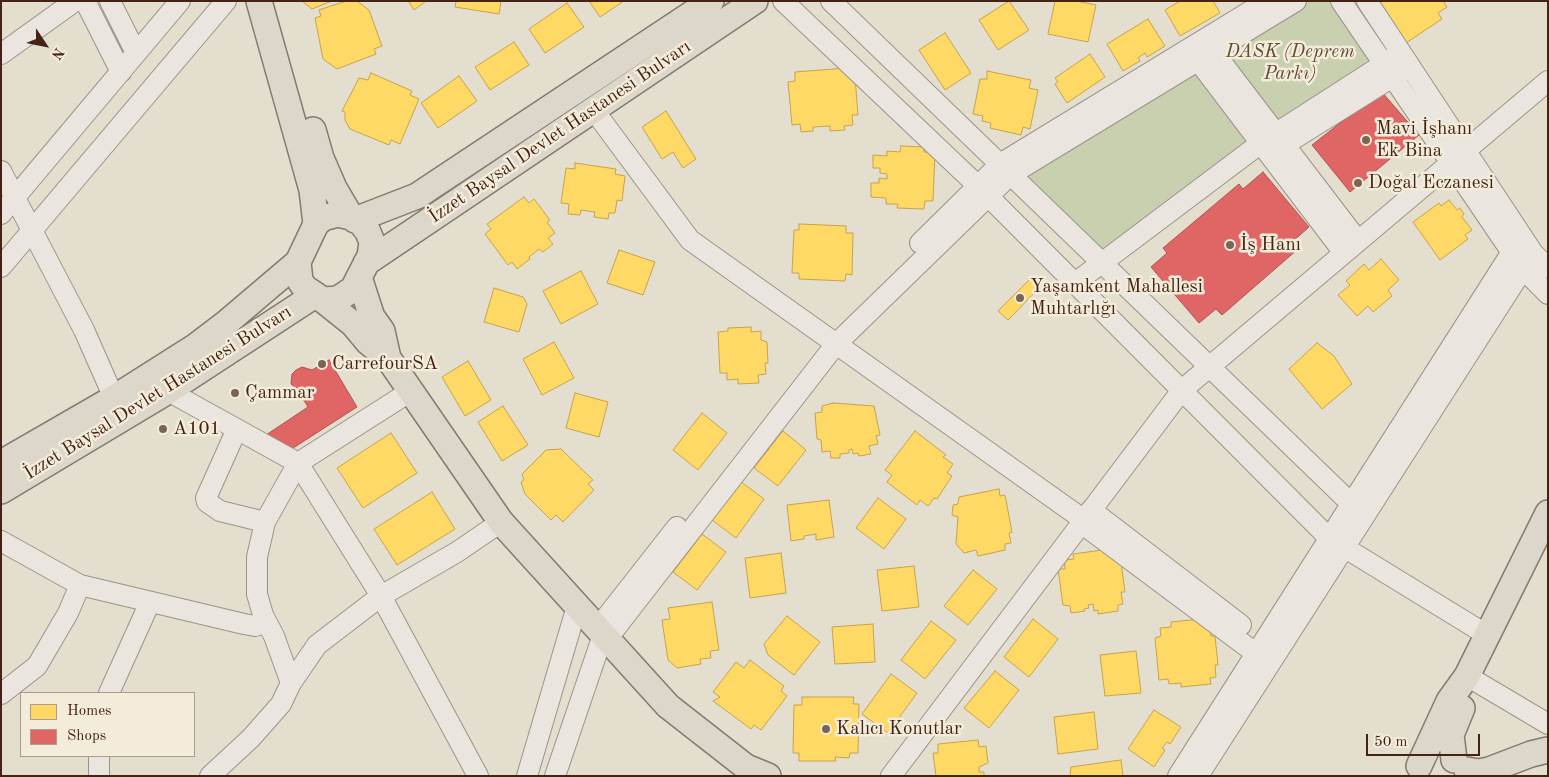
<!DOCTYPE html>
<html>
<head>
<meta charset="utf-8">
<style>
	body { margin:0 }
	#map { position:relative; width:1549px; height:777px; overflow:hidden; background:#e4dece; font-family:"Old Standard TT",serif }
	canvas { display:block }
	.frame { position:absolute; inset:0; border:2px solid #442314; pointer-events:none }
	.legend { position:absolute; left:20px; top:692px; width:175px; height:65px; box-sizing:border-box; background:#f3ecda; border:1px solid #ad9c8b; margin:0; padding:6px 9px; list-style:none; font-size:15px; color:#442314 }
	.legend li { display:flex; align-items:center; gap:10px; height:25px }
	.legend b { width:25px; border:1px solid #ad9c8b }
	.north { position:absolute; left:20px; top:20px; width:50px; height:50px; -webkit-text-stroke:4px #f3ecda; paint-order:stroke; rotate:124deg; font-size:14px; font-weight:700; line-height:20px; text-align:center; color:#442314 }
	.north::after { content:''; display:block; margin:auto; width:18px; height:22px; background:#442314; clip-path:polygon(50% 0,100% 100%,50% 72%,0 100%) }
	.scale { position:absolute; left:1366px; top:734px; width:114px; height:22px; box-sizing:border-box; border:2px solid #442314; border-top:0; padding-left:6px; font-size:15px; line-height:18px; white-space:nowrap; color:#442314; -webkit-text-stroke:4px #f3ecda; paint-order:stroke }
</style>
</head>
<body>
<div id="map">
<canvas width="1549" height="777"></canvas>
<div class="frame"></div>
<ul class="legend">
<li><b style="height:14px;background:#ffd966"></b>Homes</li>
<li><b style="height:14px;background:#e06666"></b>Shops</li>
</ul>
<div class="north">N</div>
<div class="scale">50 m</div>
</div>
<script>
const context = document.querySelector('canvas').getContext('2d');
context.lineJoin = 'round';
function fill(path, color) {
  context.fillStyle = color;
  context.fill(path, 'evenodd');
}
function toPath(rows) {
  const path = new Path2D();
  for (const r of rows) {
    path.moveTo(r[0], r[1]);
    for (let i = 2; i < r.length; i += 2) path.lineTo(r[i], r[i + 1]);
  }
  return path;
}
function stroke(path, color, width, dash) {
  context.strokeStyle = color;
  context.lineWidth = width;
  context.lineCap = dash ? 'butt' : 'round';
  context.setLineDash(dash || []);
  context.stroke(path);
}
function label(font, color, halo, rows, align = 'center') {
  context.font = font + ' "Old Standard TT",serif';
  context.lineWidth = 5;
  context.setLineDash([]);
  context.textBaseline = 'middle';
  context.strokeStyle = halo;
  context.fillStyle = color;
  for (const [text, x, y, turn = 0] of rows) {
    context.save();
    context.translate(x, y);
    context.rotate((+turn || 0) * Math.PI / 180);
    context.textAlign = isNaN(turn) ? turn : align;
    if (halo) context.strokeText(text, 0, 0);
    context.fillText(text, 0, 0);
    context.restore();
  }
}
const green = toPath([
	[1305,1,1331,1,1372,63,1275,125,1220,51],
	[1195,66,1254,141,1105,256,1022,172]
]);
const homes = toPath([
	[302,1,332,1,312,9,302,1],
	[346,1,357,1,369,10,382,46,374,49,376,54,337,69,323,59,315,18,321,16,319,10,346,1],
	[408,1,426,1,414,10,408,1],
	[456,1,501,1,499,14,455,7,456,1],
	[589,1,624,1,600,17,589,1],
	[1009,1,1029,30,998,50,979,20,1009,1],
	[1055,1,1076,1,1096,5,1088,42,1048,34,1055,1],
	[1180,1,1213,1,1220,13,1180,36,1165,10,1180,1],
	[1375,1,1443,1,1447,7,1438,13,1442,19,1406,43,1375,1],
	[567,3,584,27,545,53,529,29,567,3],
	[1148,19,1165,46,1147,57,1145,53,1138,58,1140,61,1123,71,1107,44,1148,19],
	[945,33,971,73,945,90,919,50,945,33],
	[514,42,529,65,490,90,475,67,514,42],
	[1090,54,1105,77,1067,103,1055,84,1058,82,1055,78,1090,54],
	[847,68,848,77,855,77,858,115,852,115,853,125,844,126,845,130,830,131,830,126,813,127,813,131,801,132,800,124,792,125,788,82,795,81,795,72,847,68],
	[987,71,1031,80,1029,88,1038,90,1030,129,1023,127,1021,135,990,128,991,123,982,121,983,116,973,114,980,79,987,79,987,71],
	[371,73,412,91,410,95,419,99,400,144,391,140,389,145,350,129,345,120,345,112,342,111,359,78,368,80,371,73],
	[459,76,477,101,438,128,421,103,459,76],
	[666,111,696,159,683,168,673,152,662,159,642,127,666,111],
	[901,146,924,147,924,152,935,152,933,201,925,201,924,209,897,208,898,204,886,204,886,198,871,197,871,183,879,183,879,178,887,179,887,174,880,173,880,168,873,168,873,155,887,156,887,151,900,152,901,146],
	[575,163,616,169,615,174,625,176,622,201,617,200,615,213,609,213,608,219,594,217,595,212,581,210,580,215,568,214,569,204,561,203,566,168,575,169,575,163],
	[524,197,529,203,534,199,550,220,547,222,555,233,548,238,553,244,543,252,539,249,529,257,530,259,517,269,512,262,508,265,485,234,491,229,487,224,524,197],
	[1449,200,1457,210,1460,208,1464,214,1462,217,1472,230,1465,235,1468,239,1440,260,1413,222,1439,203,1441,206,1449,200],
	[799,224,846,226,846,233,853,233,852,275,846,274,845,281,799,279,799,273,792,273,794,230,799,230,799,224],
	[619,250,655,262,643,295,607,283,619,250],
	[1381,259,1399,280,1388,290,1392,296,1373,312,1368,306,1357,316,1338,295,1350,285,1346,281,1364,264,1369,270,1381,259],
	[581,271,598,304,561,324,543,291,581,271],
	[1032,277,1041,286,1008,320,998,311,1032,277],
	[494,288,523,297,527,304,519,332,484,322,494,288],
	[751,327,751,332,761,331,761,340,767,342,768,363,765,363,766,374,758,375,759,383,738,384,738,379,727,380,727,373,720,373,718,332,728,331,728,328,751,327],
	[554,342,574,378,542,395,523,359,554,342],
	[1317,343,1334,356,1352,384,1322,409,1289,369,1317,343],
	[468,361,491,400,465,416,442,377,468,361],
	[575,393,608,402,599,437,566,428,575,393],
	[833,403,874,406,880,435,876,436,878,444,869,446,871,454,859,456,858,453,853,454,852,449,849,450,849,453,840,454,840,458,831,458,830,451,822,452,821,440,817,439,815,413,822,412,822,406,833,403],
	[503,406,528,445,502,461,478,422,503,406],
	[702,413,727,433,698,470,673,450,702,413],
	[783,431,806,450,778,486,754,468,783,431],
	[915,431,946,455,943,457,953,464,947,473,952,476,937,499,934,498,928,506,920,500,917,505,887,482,892,475,885,470,915,431],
	[391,433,417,473,363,508,337,468,391,433],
	[561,449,593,480,588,484,594,490,563,522,556,515,551,520,525,494,521,482,524,480,522,474,546,450,561,449],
	[740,481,764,499,736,538,712,520,740,481],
	[999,489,1000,496,1005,495,1012,532,1009,533,1011,543,1005,544,1005,550,978,556,976,550,964,553,956,544,958,517,952,515,953,505,958,504,959,497,999,489],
	[432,492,455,529,397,565,374,529,432,492],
	[878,498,906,519,884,549,856,528,878,498],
	[829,500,834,537,816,540,816,534,804,536,804,539,791,541,787,505,829,500],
	[702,534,726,552,697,590,673,572,702,534],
	[1110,549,1120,555,1125,592,1121,592,1123,604,1118,605,1118,611,1098,614,1098,610,1094,611,1093,604,1088,605,1089,608,1084,609,1085,611,1071,613,1070,606,1063,605,1058,569,1065,569,1064,560,1074,559,1073,554,1110,549],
	[781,553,786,593,750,598,745,558,781,553],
	[914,566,919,607,882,611,877,570,914,566],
	[973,570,997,589,968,625,944,606,973,570],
	[712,602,719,650,710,651,711,658,700,659,701,664,677,668,668,660,662,620,670,619,668,608,712,602],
	[787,616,820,642,794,675,768,655,764,644,787,616],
	[1033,619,1058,639,1029,677,1004,657,1033,619],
	[1201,619,1210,624,1211,636,1215,636,1218,665,1215,665,1216,677,1210,678,1211,684,1181,687,1181,683,1169,684,1168,679,1159,680,1155,638,1161,636,1160,628,1171,627,1171,622,1201,619],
	[931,621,956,640,925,679,901,660,931,621],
	[873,624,875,662,835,664,832,627,873,624],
	[1136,651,1141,693,1105,696,1100,655,1136,651],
	[750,660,784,686,781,691,787,696,761,730,754,725,751,729,713,701,720,697,713,692,736,662,744,668,750,660],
	[995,671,1019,690,989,728,964,708,995,671],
	[891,674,917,693,888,733,862,714,891,674],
	[802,697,854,697,853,704,859,704,858,753,850,753,849,758,835,757,836,761,799,761,799,753,793,753,794,705,802,705,802,697],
	[1154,710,1181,727,1170,744,1167,742,1162,748,1165,750,1154,767,1128,749,1154,710],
	[1094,712,1098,749,1058,754,1054,717,1094,712],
	[978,740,979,747,986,746,988,763,979,767,979,772,984,772,984,776,936,776,933,753,938,753,938,744,978,740],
	[1121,760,1123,776,1070,776,1071,767,1121,760]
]);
const shops = toPath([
	[1381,91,1419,135,1350,192,1312,145,1381,91],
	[1263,172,1309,227,1292,242,1298,249,1222,315,1216,309,1199,323,1151,267,1167,253,1163,248,1239,184,1243,189,1263,172],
	[329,360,357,407,290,450,266,435,308,407,297,389,291,384,292,374,296,370,302,367,312,370,329,360]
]);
const minor = toPath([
	[85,1,121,72],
	[110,1,136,53],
	[783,1,978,186,1329,538,1487,635],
	[831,1,1364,516],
	[1341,1,1523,269,1548,294],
	[1367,1,1533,253,1548,268],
	[1206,42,1358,241],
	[1190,50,1344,253],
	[1,54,75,1],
	[593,109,690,240,1084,520],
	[1276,150,1410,66],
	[1,171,84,330,114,398],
	[1,214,180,1],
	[920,243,1000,164,1267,1],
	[1,267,226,1],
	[1075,283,1261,143,1401,53],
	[168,391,298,463,381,596,478,776],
	[237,429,206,498,207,502,220,511,265,522],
	[1091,510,1241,625],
	[1081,523,1266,661],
	[1,541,80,585,244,624,255,626,266,622],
	[597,629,677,527],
	[607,639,836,344,1010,175,1296,1],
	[1467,676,1548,724],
	[291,683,317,645,381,596,457,552,501,522],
	[109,693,150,602],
	[1,694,37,666,68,613,80,585],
	[99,776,99,756],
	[210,776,251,738,281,704,291,683,274,636,263,615,257,594,257,557,265,522,298,463,411,391],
	[527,776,577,606],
	[555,776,603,635],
	[891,776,1182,390,1548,81],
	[1178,776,1522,236],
	[1198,776,1533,253]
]);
const major = toPath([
	[259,1,312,190,316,224],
	[313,130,321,158,334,188,351,217],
	[338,214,351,217,361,223,368,232,372,242,370,256,353,289,338,299,323,300,305,288,300,281,298,262,316,224,323,218,338,214],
	[355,220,417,196,711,1],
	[366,263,755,1],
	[323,300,353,324,368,342,388,358,382,331,372,317,359,277],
	[388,358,501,522,668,706,746,767,768,776],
	[1,463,114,398,196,346,225,324,298,262],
	[1,491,168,391,315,295],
	[1454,760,1451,735,1462,708],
	[1419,766,1449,701,1467,676,1548,513],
	[1467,770,1478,772,1489,770,1531,754,1548,750]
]);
const markers = [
	[1366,140,5,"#7c6455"],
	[1358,183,5,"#7c6455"],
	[1230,245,5,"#7c6455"],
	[1020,298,5,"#7c6455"],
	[322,364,5,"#7c6455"],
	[235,393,5,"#7c6455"],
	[163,429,5,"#7c6455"],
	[826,729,5,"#7c6455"]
];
const parkNames = [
	["DASK (Deprem",1290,52],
	["Parkı)",1290,74]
];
const poiNames = [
	["Mavi İşhanı",1376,129],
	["Ek Bina",1376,151],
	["Doğal Eczanesi",1368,183],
	["İş Hanı",1240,245],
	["Yaşamkent Mahallesi",1030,287],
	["Muhtarlığı",1030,309],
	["CarrefourSA",332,364],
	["Çammar",245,393],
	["A101",173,429],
	["Kalıcı Konutlar",836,729]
];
const streetNames = [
	["İzzet Baysal Devlet Hastanesi Bulvarı",560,132,-34],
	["İzzet Baysal Devlet Hastanesi Bulvarı",158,393,-32]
];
fill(green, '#c9d0b0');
fill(homes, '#ffd966');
stroke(homes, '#c7a24d', 1);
fill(shops, '#e06666');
stroke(shops, '#b1524d', 1);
stroke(minor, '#9b9388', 22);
stroke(major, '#837a70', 28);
stroke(minor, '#eae6df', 20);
stroke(major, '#ddd6ca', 25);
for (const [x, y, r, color] of markers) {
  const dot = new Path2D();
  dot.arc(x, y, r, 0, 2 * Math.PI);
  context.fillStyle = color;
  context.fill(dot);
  stroke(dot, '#f3ecda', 2);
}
label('italic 19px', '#604b35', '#f3ecda', parkNames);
label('19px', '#442314', '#f3ecda', poiNames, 'left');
label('19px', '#442314', '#f3ecda', streetNames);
</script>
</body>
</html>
